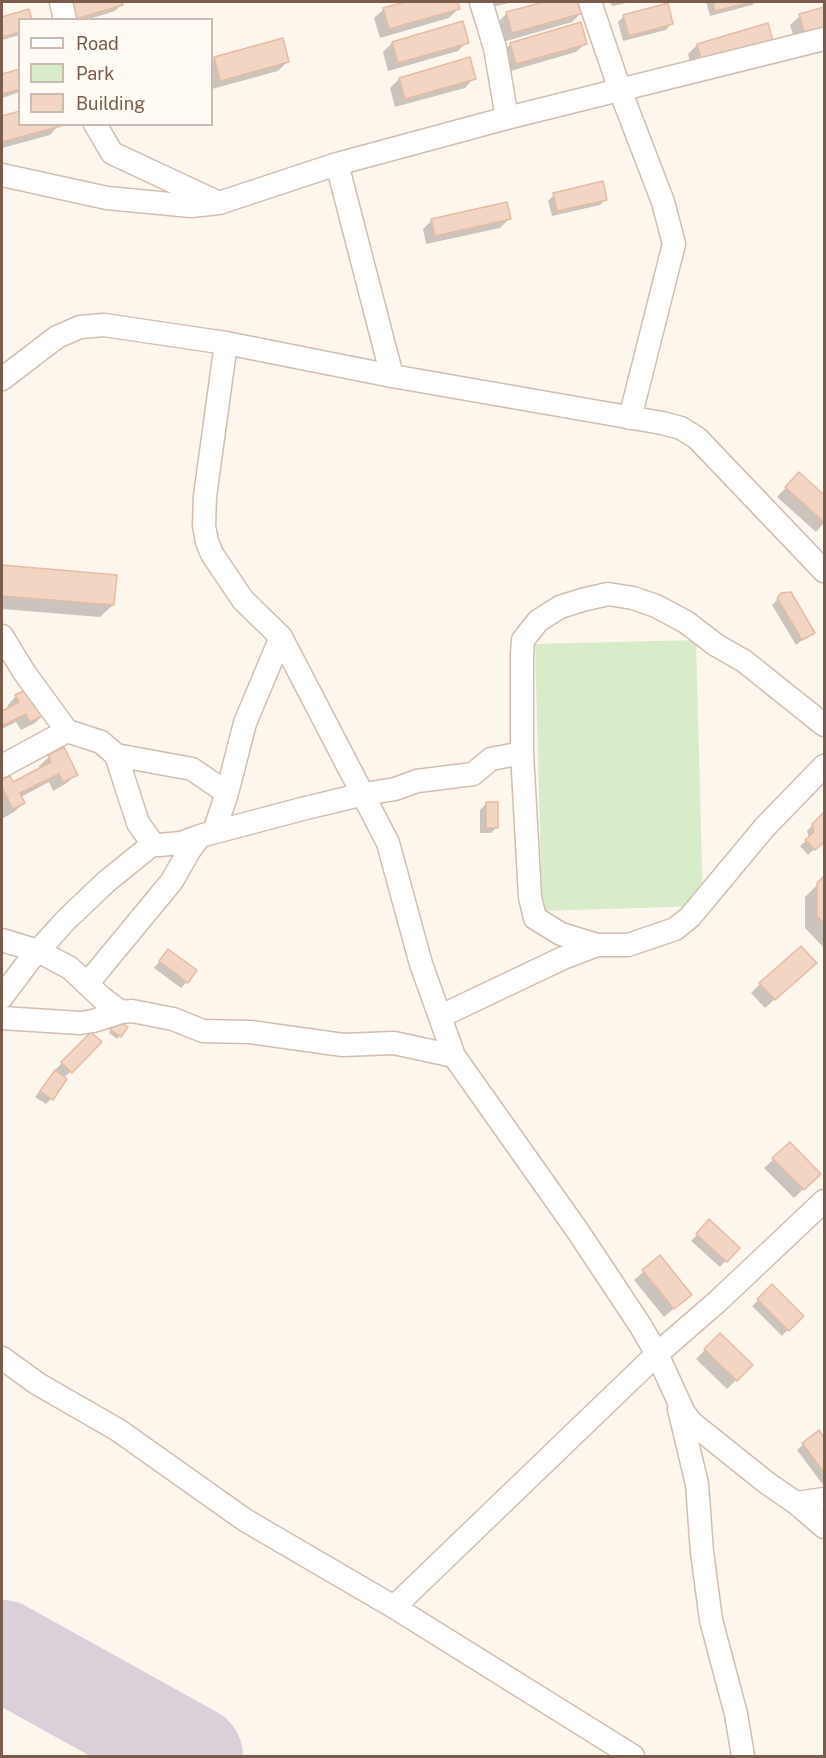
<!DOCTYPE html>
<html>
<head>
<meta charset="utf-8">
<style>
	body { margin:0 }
	#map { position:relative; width:826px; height:1758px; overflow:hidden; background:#fdf6ec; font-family:"Public Sans",sans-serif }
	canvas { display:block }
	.frame { position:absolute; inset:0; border:3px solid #7a5c4d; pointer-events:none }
	.legend { position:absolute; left:18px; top:18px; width:195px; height:108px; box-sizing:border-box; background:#fffaf3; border:2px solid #cabbb1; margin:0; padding:8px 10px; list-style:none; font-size:18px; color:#7a5c4d }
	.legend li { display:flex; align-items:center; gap:12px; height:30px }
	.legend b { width:30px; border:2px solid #cabbb1 }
</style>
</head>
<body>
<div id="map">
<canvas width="826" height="1758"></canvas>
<div class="frame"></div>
<ul class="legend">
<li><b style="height:8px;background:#fff"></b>Road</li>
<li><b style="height:16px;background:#d8ecc9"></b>Park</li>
<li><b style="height:16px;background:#f3d5c3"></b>Building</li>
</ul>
</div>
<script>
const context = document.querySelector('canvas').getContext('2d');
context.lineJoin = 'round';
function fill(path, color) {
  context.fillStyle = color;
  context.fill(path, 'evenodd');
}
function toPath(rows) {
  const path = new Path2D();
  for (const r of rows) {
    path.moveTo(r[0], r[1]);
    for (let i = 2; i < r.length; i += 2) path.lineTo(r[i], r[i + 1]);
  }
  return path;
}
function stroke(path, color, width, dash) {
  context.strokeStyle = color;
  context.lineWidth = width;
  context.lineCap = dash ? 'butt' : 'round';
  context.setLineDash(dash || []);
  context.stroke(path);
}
const green = toPath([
	[696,640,703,906,542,911,535,644]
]);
const shadow = toPath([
	[71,2,120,2,121,5,115,11,86,20,69,20],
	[411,2,457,2,459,8,449,18,380,38,374,18,384,9],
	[490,2,513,2,492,7],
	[549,2,578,2,581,13,572,22,503,42,497,23,506,14],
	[610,2,631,2,612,6],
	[706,2,756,2,752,5,710,16],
	[824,9,824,36,796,44,790,25,800,16],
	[28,11,20,20,20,35,2,40,2,18],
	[624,16,671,24,666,30,623,41,618,22],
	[767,25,693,73,688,54,697,45],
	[467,42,458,51,388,71,383,52,392,43],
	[586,43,576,52,507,72,501,53,511,44],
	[215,58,288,61,278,71,212,89,212,61],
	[20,70,20,92,2,98,2,76],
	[474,78,465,88,395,107,390,88,399,79],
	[20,113,20,124,59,125,50,135,2,148,2,118],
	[554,195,606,199,600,205,552,216,548,201],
	[509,219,500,228,426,244,423,229,432,220],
	[799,474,824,497,824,523,816,532,777,497],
	[2,567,115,576,113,605,100,617,2,609],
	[782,595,813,632,796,645,772,605],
	[16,696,44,714,35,723,21,730,16,722,2,729,2,713,9,709,7,706],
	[64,749,76,774,67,783,53,791,49,782,21,797,24,803,14,812,2,819,2,782,9,778,12,784,41,769,39,766,49,757],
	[486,804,497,827,491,833,480,833,480,810],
	[824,814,824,840,808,855,800,846,809,838,807,831],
	[824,878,824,948,805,928,805,897],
	[163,957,187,982,181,988,154,968],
	[806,972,765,1008,751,993,760,984],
	[115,1024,126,1028,117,1039,109,1033],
	[91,1034,100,1042,64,1078,51,1099,46,1104,35,1097,56,1069],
	[790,1144,819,1174,794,1198,764,1168],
	[709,1222,737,1248,720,1267,691,1241],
	[659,1258,690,1295,664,1317,634,1280],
	[772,1287,801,1316,782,1336,752,1306],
	[720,1335,751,1365,727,1389,696,1359],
	[818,1432,824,1441,823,1485,797,1450]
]);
const runway = toPath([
	[2,1650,193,1756]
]);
const building = toPath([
	[70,2,121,2,123,5,76,19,70,2],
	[405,2,458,2,460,9,389,29,383,8,405,2],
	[544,2,580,2,583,13,512,33,506,12,544,2],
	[713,2,752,2,715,11,713,2],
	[668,3,673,24,629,36,623,15,668,3],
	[824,7,824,30,805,35,799,14,824,7],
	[29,9,32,20,20,20,20,32,2,37,2,17,29,9],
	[463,21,469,43,398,63,392,42,463,21],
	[581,22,587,44,516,64,510,43,581,22],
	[768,23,774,45,703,65,697,44,768,23],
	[283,38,289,62,220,81,214,57,283,38],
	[470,57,476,79,405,99,399,78,470,57],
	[20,69,20,89,2,94,2,74,20,69],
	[20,111,20,124,61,126,2,142,2,116,20,111],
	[603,181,607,200,557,211,553,193,603,181],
	[507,202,511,219,435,236,431,219,507,202],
	[799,472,824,495,824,522,785,487,799,472],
	[2,565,117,575,114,605,2,596,2,565],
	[791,592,815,633,802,640,777,598,781,593,791,592],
	[32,687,46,714,30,722,26,714,2,726,2,711,19,702,15,695,32,687],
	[64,747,78,775,63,782,59,774,20,793,25,803,13,809,2,787,2,780,10,776,13,782,51,762,48,755,64,747],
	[486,802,498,802,498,828,486,828,486,802],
	[824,812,824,842,815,850,805,840,814,832,812,824,824,812],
	[824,876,824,924,817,916,817,883,824,876],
	[801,946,817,963,775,1000,759,983,801,946],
	[168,949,197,970,188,983,159,961,168,949],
	[118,1020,128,1027,121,1037,110,1030,118,1020],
	[91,1032,102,1042,72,1073,61,1062,91,1032],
	[55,1070,67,1079,53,1100,40,1091,55,1070],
	[790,1142,821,1174,804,1190,772,1158,790,1142],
	[709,1219,740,1248,727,1262,696,1234,709,1219],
	[660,1255,692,1295,674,1309,642,1270,660,1255],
	[772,1284,804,1316,789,1331,757,1299,772,1284],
	[720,1333,753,1365,737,1381,704,1349,720,1333],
	[819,1430,824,1438,824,1473,802,1443,819,1430]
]);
const minor = toPath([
	[61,2,65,20],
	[481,2,495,48,507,118],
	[590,2,620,90,663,202,674,244,630,418],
	[95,124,112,153,219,203],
	[337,164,392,376],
	[2,175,107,198,191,206,219,203,337,164,507,118,824,39],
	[226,343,205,496,204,526,207,542,212,554,243,600,281,637,388,843,421,964,454,1056,577,1230,640,1325,657,1354,684,1413,692,1423,767,1483,796,1503,824,1527],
	[2,379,57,337,80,327,104,325,226,343,392,376,662,423,681,428,697,438,824,571],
	[2,636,24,672,67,731,101,742,116,755,138,823,153,844,159,845,181,843,200,836,302,809,364,794,395,789,417,781,473,774,491,759,522,753],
	[824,725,744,661,716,645,686,622,656,606,633,598,608,594,582,600,560,607,538,621,523,640,522,655,522,753,530,897,535,918,561,934,597,945,628,945,675,929,690,917,764,828,824,766],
	[116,755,192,769,227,793],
	[2,766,67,731],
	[214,832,227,793,245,723,281,637],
	[2,940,38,951,70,968,102,998,121,1012],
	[87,984,172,881,189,851,200,836],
	[2,997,29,961,66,920,107,881,153,844],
	[441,1016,563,958,597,945],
	[2,1018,80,1023,93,1021,121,1012,132,1011,173,1019,203,1031,250,1032,343,1045,394,1043,454,1056],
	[2,1358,38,1384,118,1430,245,1520,394,1607,633,1756],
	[679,1409,697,1484,702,1552,711,1620,736,1714,743,1756],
	[796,1503,824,1499],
	[394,1607,657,1354,718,1301,824,1201]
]);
fill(green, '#d8ecc9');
fill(shadow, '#0003');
stroke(runway, '#dbcfda', 100);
fill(building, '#f3d5c3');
stroke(building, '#e6bba3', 1.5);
stroke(minor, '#d1beb0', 25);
stroke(minor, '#fff', 22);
</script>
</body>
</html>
